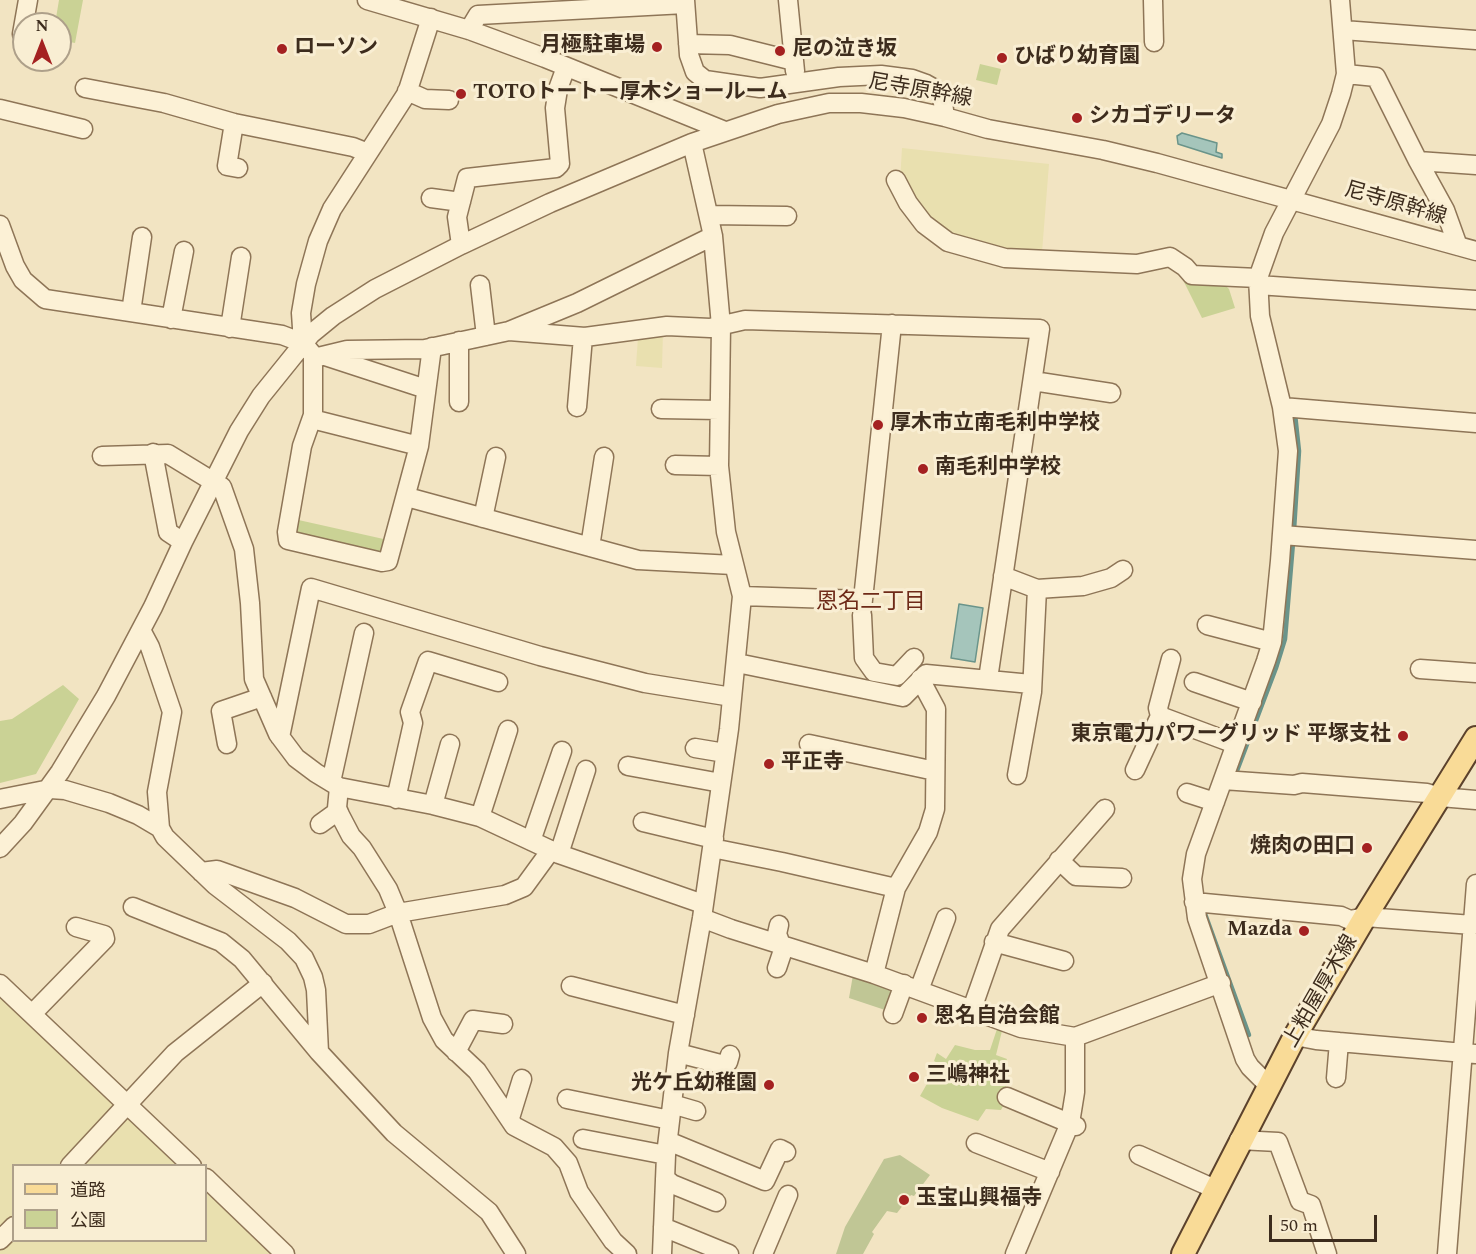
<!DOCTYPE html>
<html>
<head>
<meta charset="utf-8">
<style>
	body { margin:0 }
	#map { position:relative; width:1476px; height:1254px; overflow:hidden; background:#f2e4c2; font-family:Spectral,"Noto Sans JP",serif }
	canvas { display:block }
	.legend { position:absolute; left:12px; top:1164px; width:195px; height:78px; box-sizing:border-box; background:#f9eed3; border:2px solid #aea08a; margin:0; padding:8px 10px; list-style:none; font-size:18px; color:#3d2c1d }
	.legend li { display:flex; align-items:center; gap:12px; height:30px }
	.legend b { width:30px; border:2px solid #aea08a }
	.north { position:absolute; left:12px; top:12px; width:60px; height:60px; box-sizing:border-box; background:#f9eed3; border:2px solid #aea08a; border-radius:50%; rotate:0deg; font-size:16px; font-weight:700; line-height:24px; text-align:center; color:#3d2c1d }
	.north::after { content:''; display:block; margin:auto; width:21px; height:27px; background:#a42121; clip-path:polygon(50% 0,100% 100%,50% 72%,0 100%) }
	.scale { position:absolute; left:1269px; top:1215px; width:108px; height:27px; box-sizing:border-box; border:3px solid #3d2c1d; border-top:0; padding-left:8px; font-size:18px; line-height:21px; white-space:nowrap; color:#3d2c1d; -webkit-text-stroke:4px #f9eed3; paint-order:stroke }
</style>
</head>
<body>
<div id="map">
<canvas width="1476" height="1254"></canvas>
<ul class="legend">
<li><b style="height:8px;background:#f9db97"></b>道路</li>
<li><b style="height:16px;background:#cad295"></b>公園</li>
</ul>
<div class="north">N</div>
<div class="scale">50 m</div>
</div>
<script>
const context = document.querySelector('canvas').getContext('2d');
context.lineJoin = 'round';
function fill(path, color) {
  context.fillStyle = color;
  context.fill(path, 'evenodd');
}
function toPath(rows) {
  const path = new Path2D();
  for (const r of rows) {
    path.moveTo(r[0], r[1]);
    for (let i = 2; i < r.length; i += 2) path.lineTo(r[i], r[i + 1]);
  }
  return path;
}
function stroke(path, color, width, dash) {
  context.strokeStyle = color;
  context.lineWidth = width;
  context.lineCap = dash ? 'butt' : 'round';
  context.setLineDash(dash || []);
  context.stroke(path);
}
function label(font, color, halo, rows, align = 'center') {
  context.font = font + ' Spectral,"Noto Sans JP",serif';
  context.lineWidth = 6;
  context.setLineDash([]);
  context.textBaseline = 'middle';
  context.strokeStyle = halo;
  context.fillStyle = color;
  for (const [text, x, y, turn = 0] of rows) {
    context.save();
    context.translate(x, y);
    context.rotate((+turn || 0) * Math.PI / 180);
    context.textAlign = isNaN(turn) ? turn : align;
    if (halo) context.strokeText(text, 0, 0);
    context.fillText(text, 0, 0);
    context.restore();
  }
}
const farmland = toPath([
	[902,148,1049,164,1042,252,996,249,936,229,900,182],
	[663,331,662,368,636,366,638,337],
	[0,993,179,1165,14,1166,14,1240,206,1240,206,1192,270,1254,0,1254]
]);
const green = toPath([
	[59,0,83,0,75,43,60,40,60,24,55,24],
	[980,64,1001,69,997,85,976,80],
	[1183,280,1222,282,1229,289,1235,308,1202,318],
	[294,519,388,540,384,559,291,539],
	[63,685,79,699,36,774,0,783,0,721,12,719],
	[998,1026,1003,1027,996,1055,1007,1059,1002,1072,998,1071,991,1077,1005,1083,1007,1090,1005,1102,1001,1110,986,1109,978,1121,942,1108,920,1096,936,1068,939,1069,941,1065,934,1061,937,1053,946,1059,955,1045,975,1050,990,1050]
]);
const cemetery = toPath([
	[853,975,895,990,888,1011,849,998],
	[900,1155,930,1175,914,1196,911,1195,897,1213,887,1211,872,1232,874,1234,863,1254,836,1254,845,1227,884,1159]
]);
const water = toPath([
	[1182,133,1217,143,1216,152,1222,154,1222,158,1178,144,1177,136,1182,133],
	[959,604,983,608,975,662,951,658,959,604]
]);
const stream = toPath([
	[1294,530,1299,451,1295,414],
	[1235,776,1276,668,1285,639,1293,543],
	[1204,911,1249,1035]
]);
const minor = toPath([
	[367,0,469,30,545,58,725,131],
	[685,0,689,55,695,72,705,80,760,88,839,77,881,75,912,79,926,84,935,89,942,96,945,117],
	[788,0,795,71],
	[1153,0,1154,42],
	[469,30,478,15,685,4],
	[1343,30,1476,40],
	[22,34,28,0],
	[688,44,730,45,794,61],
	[1346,74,1376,77,1418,161,1445,210,1458,246],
	[85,88,164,103,234,123,353,147,368,153],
	[407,91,425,99,449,100],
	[0,109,83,129],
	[234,123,227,166,238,168],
	[1418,161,1476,165],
	[896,180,908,203,924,224,948,242,1005,258,1137,264,1170,257,1185,267,1192,275,1258,278],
	[431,198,461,202],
	[709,215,787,216],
	[0,225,15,266,23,280,45,299,282,335,303,343,313,355,318,357,347,350,425,349,509,331,577,303,713,236],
	[461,245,457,217,467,178,556,168,560,164,555,108,558,89,566,67],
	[480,285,486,336],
	[1258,285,1476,300],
	[131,312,142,237],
	[171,319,184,251],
	[230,328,241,257],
	[509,331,585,337,667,326,710,328,745,320,1040,329,988,679],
	[459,341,459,402],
	[303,343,301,313,306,284,318,241,332,209,407,93,431,18],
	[313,355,313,415,302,446,287,532,288,540,382,562,388,561,419,446,432,347],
	[325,356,426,389],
	[1033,381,1111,393],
	[577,407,583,337],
	[1282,407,1476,423],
	[661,409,719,410],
	[312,419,419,446],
	[153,453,168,532,183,542],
	[102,456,168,454,222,487,244,549,250,603,254,679,278,734,296,758,316,773,339,787,433,805,480,817,559,854,703,904],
	[675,465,719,466],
	[407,497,638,560,733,565],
	[483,518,496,457],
	[1282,535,1476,550],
	[590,547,604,457],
	[1003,576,1037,589,1032,692,1017,775],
	[1037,589,1083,586,1111,578,1123,570],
	[742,596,862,600],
	[862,609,892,324],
	[862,615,864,658,874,672,897,676,914,658],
	[1207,625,1272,642],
	[141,630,150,647,172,712,157,792,160,828],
	[737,663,903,697,926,674,1031,684],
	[1420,669,1476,673],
	[1194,682,1252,702],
	[1160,716,1235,744],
	[280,737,311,588,540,656,645,683,732,697],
	[227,744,221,711,262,697],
	[809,744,935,771],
	[695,748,725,753],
	[628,766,721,783],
	[1135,770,1160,716,1158,708,1171,659],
	[1223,780,1294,785,1302,783,1427,793,1440,797,1476,800],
	[331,782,364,633],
	[339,787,337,808,340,815,351,836,362,848,388,889,398,913,432,1018,444,1040,477,1071,514,1126,554,1147,568,1163,579,1192,613,1241,627,1254],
	[1187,793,1215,802],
	[0,799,50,789,65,790,109,803,138,815,160,828,165,837,215,885,288,941,304,958,313,977,316,990,319,1052,394,1133,489,1212,516,1254],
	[396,799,413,723,410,712,428,661,498,682],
	[433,805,450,744],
	[480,817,508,730],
	[643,822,714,839],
	[320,824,338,811],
	[531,841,562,751],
	[0,848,23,823,60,772,106,696,153,607,183,542,239,431,261,396,311,334,333,316,375,289,461,245,550,203,692,143,778,114,829,103,861,103,904,108,945,117,988,129,1103,150,1157,163,1476,251],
	[712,848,782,862,896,888],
	[559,854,586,770],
	[1059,860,1076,876,1122,878],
	[201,872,217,870,295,898,346,924,369,924,398,913,505,895,524,887,551,850],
	[1194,902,1341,916,1350,920,1365,917,1473,925],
	[133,907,221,942,242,959,319,1052],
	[702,918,731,929,874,974,1021,1028,1075,1037,1221,983],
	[994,942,1064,961],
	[777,968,783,950,777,934,779,925],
	[874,974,896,888,928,832,935,809,936,709,920,679],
	[0,984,192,1166],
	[571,986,685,1015],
	[919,990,946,918],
	[972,1009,1000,929,1105,809],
	[32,1014,105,939,104,935,76,927],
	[893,1014,904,984],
	[1295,1036,1316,1040,1476,1054],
	[456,1052,473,1020,503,1024],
	[678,1053,724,1065,728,1062,730,1055],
	[1336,1078,1339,1042],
	[1268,1085,1250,1067,1245,1059,1197,918,1192,879,1196,854,1266,661,1272,642,1280,561,1288,451,1282,407,1260,316,1258,278,1274,233,1331,124,1341,94,1346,74,1340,0],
	[1007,1097,1076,1126],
	[567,1099,670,1120],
	[672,1104,696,1111],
	[510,1118,522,1079],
	[583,1139,666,1155],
	[1239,1140,1278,1142,1300,1201,1311,1205,1327,1254],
	[668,1141,765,1181,780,1149,786,1152],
	[976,1143,1050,1172],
	[1139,1155,1215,1189],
	[70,1166,175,1053,263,983],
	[206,1178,285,1254],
	[665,1178,672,1184,716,1202],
	[663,1227,729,1254],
	[0,1240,14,1226],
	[662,1254,666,1155,678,1053,702,918,729,729,742,596,726,532,719,466,721,326,713,236,692,143],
	[763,1254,788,1195],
	[1015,1254,1070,1123,1075,1092,1075,1037],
	[1447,1254,1476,884]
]);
const major = toPath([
	[1183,1254,1295,1036,1365,917,1476,738]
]);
const markers = [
	[657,47,6,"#a42121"],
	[282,49,6,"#a42121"],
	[780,51,6,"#a42121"],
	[1002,58,6,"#a42121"],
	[461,94,6,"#a42121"],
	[1077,118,6,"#a42121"],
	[878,425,6,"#a42121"],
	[923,469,6,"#a42121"],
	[1403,736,6,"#a42121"],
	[769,764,6,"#a42121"],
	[1367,848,6,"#a42121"],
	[1304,931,6,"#a42121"],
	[922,1018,6,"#a42121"],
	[914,1077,6,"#a42121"],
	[769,1085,6,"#a42121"],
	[904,1200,6,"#a42121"]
];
const poiNames = [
	["月極駐車場",645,47,"right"],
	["ローソン",294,49],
	["尼の泣き坂",792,51],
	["ひばり幼育園",1014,58],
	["TOTOトートー厚木ショールーム",473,94],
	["シカゴデリータ",1089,118],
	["厚木市立南毛利中学校",890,425],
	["南毛利中学校",935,469],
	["東京電力パワーグリッド 平塚支社",1391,736,"right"],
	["平正寺",781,764],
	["焼肉の田口",1355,848,"right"],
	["Mazda",1292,931,"right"],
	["恩名自治会館",934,1018],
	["三嶋神社",926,1077],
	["光ケ丘幼稚園",757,1085,"right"],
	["玉宝山興福寺",916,1200]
];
const streetNames = [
	["尼寺原幹線",920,92,10],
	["尼寺原幹線",1395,205,16],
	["上粕屋厚木線",1322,992,-60]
];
const neighbourhoodNames = [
	["恩名二丁目",871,604]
];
fill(farmland, '#e9e0af');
fill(green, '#cad295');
fill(cemetery, '#c0c695');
fill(water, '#a5c5bb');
stroke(water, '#6a948a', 1.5);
stroke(stream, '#6a948a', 4.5);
stroke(minor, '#8e7557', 21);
stroke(major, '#5c422c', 26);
stroke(minor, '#fcf1d6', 18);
stroke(major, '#f9db97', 22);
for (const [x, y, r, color] of markers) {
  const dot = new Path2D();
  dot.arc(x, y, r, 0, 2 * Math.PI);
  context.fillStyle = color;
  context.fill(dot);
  stroke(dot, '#f9eed3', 2);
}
label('bold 21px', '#3d2c1d', '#f9eed3', poiNames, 'left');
label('21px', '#3d2c1d', '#f9eed3', streetNames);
label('22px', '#6e2a18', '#f9eed3', neighbourhoodNames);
</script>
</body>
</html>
